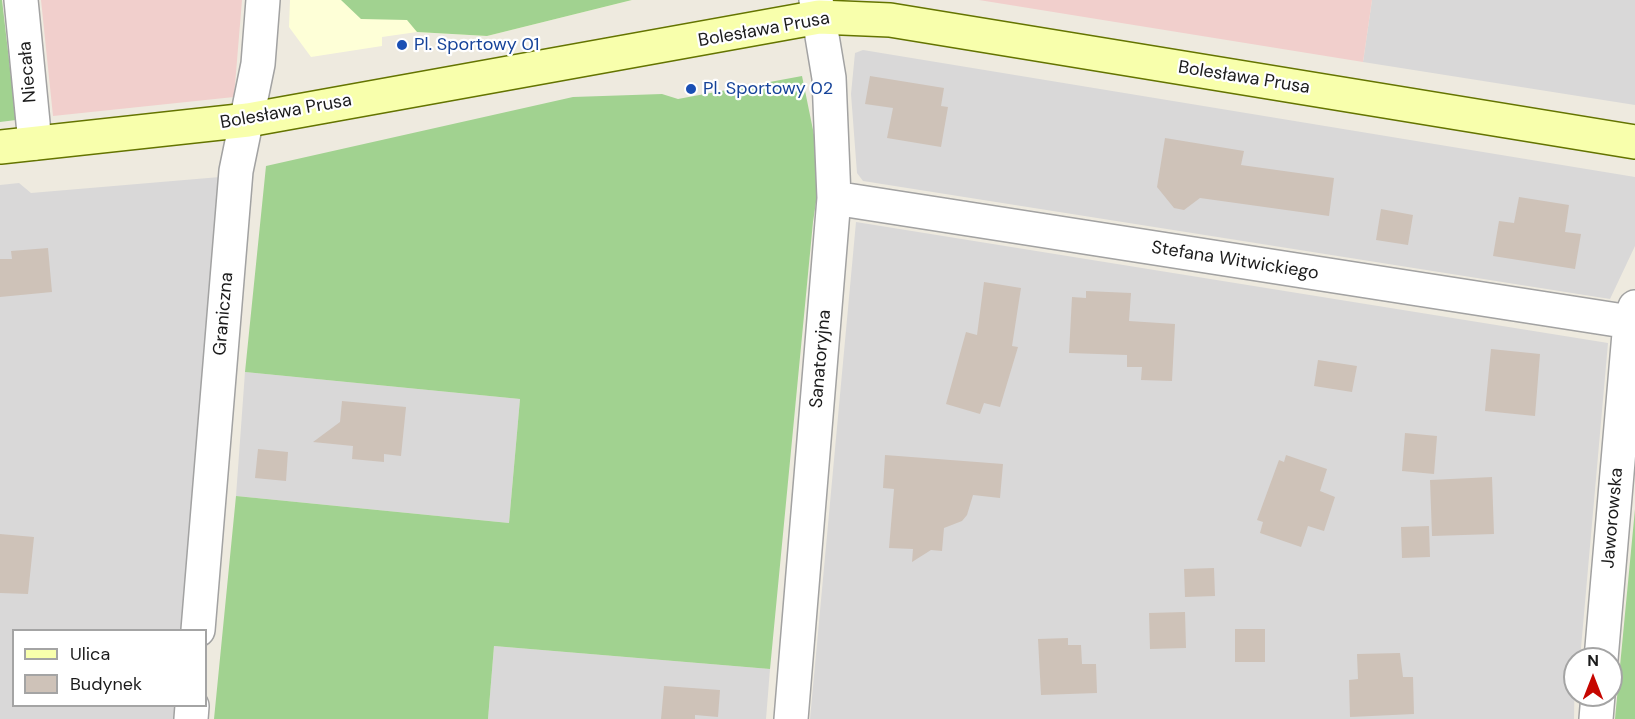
<!DOCTYPE html>
<html>
<head>
<meta charset="utf-8">
<style>
	body { margin:0 }
	#map { position:relative; width:1635px; height:719px; overflow:hidden; background:#eeeadf; font-family:"DM Sans",sans-serif }
	canvas { display:block }
	.legend { position:absolute; left:12px; top:629px; width:195px; height:78px; box-sizing:border-box; background:#fff; border:2px solid #a4a4a4; margin:0; padding:8px 10px; list-style:none; font-size:18px; color:#1b1b1b }
	.legend li { display:flex; align-items:center; gap:12px; height:30px }
	.legend b { width:30px; border:2px solid #a4a4a4 }
	.north { position:absolute; left:1563px; top:647px; width:60px; height:60px; box-sizing:border-box; background:#fff; border:2px solid #a4a4a4; border-radius:50%; rotate:0deg; font-size:16px; font-weight:700; line-height:24px; text-align:center; color:#1b1b1b }
	.north::after { content:''; display:block; margin:auto; width:21px; height:27px; background:#c60600; clip-path:polygon(50% 0,100% 100%,50% 72%,0 100%) }
</style>
</head>
<body>
<div id="map">
<canvas width="1635" height="719"></canvas>
<ul class="legend">
<li><b style="height:8px;background:#f8ffac"></b>Ulica</li>
<li><b style="height:16px;background:#cec2b8"></b>Budynek</li>
</ul>
<div class="north">N</div>
</div>
<script>
const context = document.querySelector('canvas').getContext('2d');
context.lineJoin = 'round';
function fill(path, color) {
  context.fillStyle = color;
  context.fill(path, 'evenodd');
}
function toPath(rows) {
  const path = new Path2D();
  for (const r of rows) {
    path.moveTo(r[0], r[1]);
    for (let i = 2; i < r.length; i += 2) path.lineTo(r[i], r[i + 1]);
  }
  return path;
}
function stroke(path, color, width, dash) {
  context.strokeStyle = color;
  context.lineWidth = width;
  context.lineCap = dash ? 'butt' : 'round';
  context.setLineDash(dash || []);
  context.stroke(path);
}
function label(font, color, halo, rows, align = 'center') {
  context.font = font + ' "DM Sans",sans-serif';
  context.lineWidth = 4.5;
  context.setLineDash([]);
  context.textBaseline = 'middle';
  context.strokeStyle = halo;
  context.fillStyle = color;
  for (const [text, x, y, turn = 0] of rows) {
    context.save();
    context.translate(x, y);
    context.rotate((+turn || 0) * Math.PI / 180);
    context.textAlign = isNaN(turn) ? turn : align;
    if (halo) context.strokeText(text, 0, 0);
    context.fillText(text, 0, 0);
    context.restore();
  }
}
const residential = toPath([
	[1372,0,1635,0,1635,105,1363,62],
	[863,50,1635,177,1635,246,1610,299,863,181,857,173,851,94,855,53],
	[220,177,183,630,14,630,14,706,177,706,176,719,0,719,0,185,19,183,31,193],
	[856,222,1608,343,1580,659,1575,659,1574,719,810,719],
	[245,372,520,399,509,523,236,496],
	[494,646,770,669,766,719,488,719]
]);
const commercial = toPath([
	[41,0,242,0,234,97,53,116],
	[979,0,1372,0,1363,62]
]);
const education = toPath([
	[290,0,632,0,487,36,417,32,382,37,382,46,311,57,289,27]
]);
const forest = toPath([
	[0,0,2,0,16,120,0,122],
	[341,0,632,0,487,36,417,32,407,20,361,19],
	[802,76,821,169,813,222,770,669,494,646,488,719,214,719,236,496,509,523,520,399,245,372,266,166,573,97,662,94,678,99],
	[1635,509,1635,719,1615,719,1616,708]
]);
const building = toPath([
	[870,76,944,88,941,106,948,107,941,147,887,138,893,108,865,104],
	[1165,138,1244,151,1241,165,1334,178,1329,216,1200,198,1184,210,1174,208,1157,187],
	[1519,197,1569,205,1565,232,1581,234,1575,269,1493,256,1499,221,1514,223],
	[1381,209,1413,215,1408,245,1376,240],
	[48,248,52,292,0,297,0,259,12,259,11,251],
	[984,282,1021,288,1012,346,1018,347,1000,407,984,403,980,414,946,404,966,332,977,335],
	[1086,291,1131,293,1129,321,1175,324,1172,381,1141,380,1142,367,1127,367,1127,355,1069,353,1072,297,1086,298],
	[1491,349,1540,354,1535,416,1485,411],
	[1318,360,1357,366,1352,392,1314,386],
	[342,401,406,407,401,456,384,454,384,462,352,459,353,446,313,442,340,422],
	[1405,433,1437,436,1434,474,1402,471],
	[258,449,288,452,286,481,255,478],
	[885,455,1003,464,1000,498,973,495,967,515,962,521,944,528,942,551,931,550,912,562,913,549,889,548,894,489,883,488],
	[1286,455,1327,469,1320,491,1335,497,1324,531,1308,526,1301,547,1260,533,1263,522,1257,520,1279,460,1284,462],
	[1492,477,1494,534,1432,536,1430,480],
	[1429,526,1430,557,1402,558,1401,527],
	[0,534,34,537,28,594,0,593],
	[1214,568,1215,596,1185,597,1184,569],
	[1185,612,1186,648,1150,649,1149,613],
	[1235,629,1265,629,1265,662,1235,662],
	[1068,638,1068,645,1081,645,1082,664,1096,664,1097,693,1041,695,1038,639],
	[1400,653,1403,677,1413,677,1414,714,1350,717,1349,680,1358,679,1357,654],
	[664,686,720,690,718,717,695,715,695,719,661,719]
]);
const street = toPath([
	[21,0,35,143],
	[834,198,1630,322,1635,327],
	[198,630,236,171,258,64,263,0],
	[1601,659,1630,322,1635,307],
	[191,719,192,706],
	[791,719,834,198,829,78,816,0],
	[1596,719,1598,695]
]);
const secondary = toPath([
	[0,147,248,120,819,17,890,20,1635,142]
]);
const markers = [
	[402,45,6,"#1a4fb4"],
	[691,89,6,"#1a4fb4"]
];
const streetNames = [
	["Bolesława Prusa",764,30,-10],
	["Niecała",28,72,-95],
	["Bolesława Prusa",1244,78,9],
	["Bolesława Prusa",286,112,-10],
	["Stefana Witwickiego",1235,261,9],
	["Graniczna",224,314,-85],
	["Sanatoryjna",821,359,-85],
	["Jaworowska",1613,518,-85]
];
const transitNames = [
	["Pl. Sportowy 01",414,45],
	["Pl. Sportowy 02",703,89]
];
fill(residential, '#d9d8d8');
fill(commercial, '#f1cfcc');
fill(education, '#feffd7');
fill(forest, '#a1d290');
fill(building, '#cec2b8');
stroke(street, '#a2a2a2', 36);
stroke(secondary, '#647400', 36);
stroke(street, '#fff', 33);
stroke(secondary, '#f8ffac', 33);
for (const [x, y, r, color] of markers) {
  const dot = new Path2D();
  dot.arc(x, y, r, 0, 2 * Math.PI);
  context.fillStyle = color;
  context.fill(dot);
  stroke(dot, '#fff', 2);
}
label('18px', '#1b1b1b', '#fff', streetNames);
label('18px', '#164399', '#fff', transitNames, 'left');
</script>
</body>
</html>
